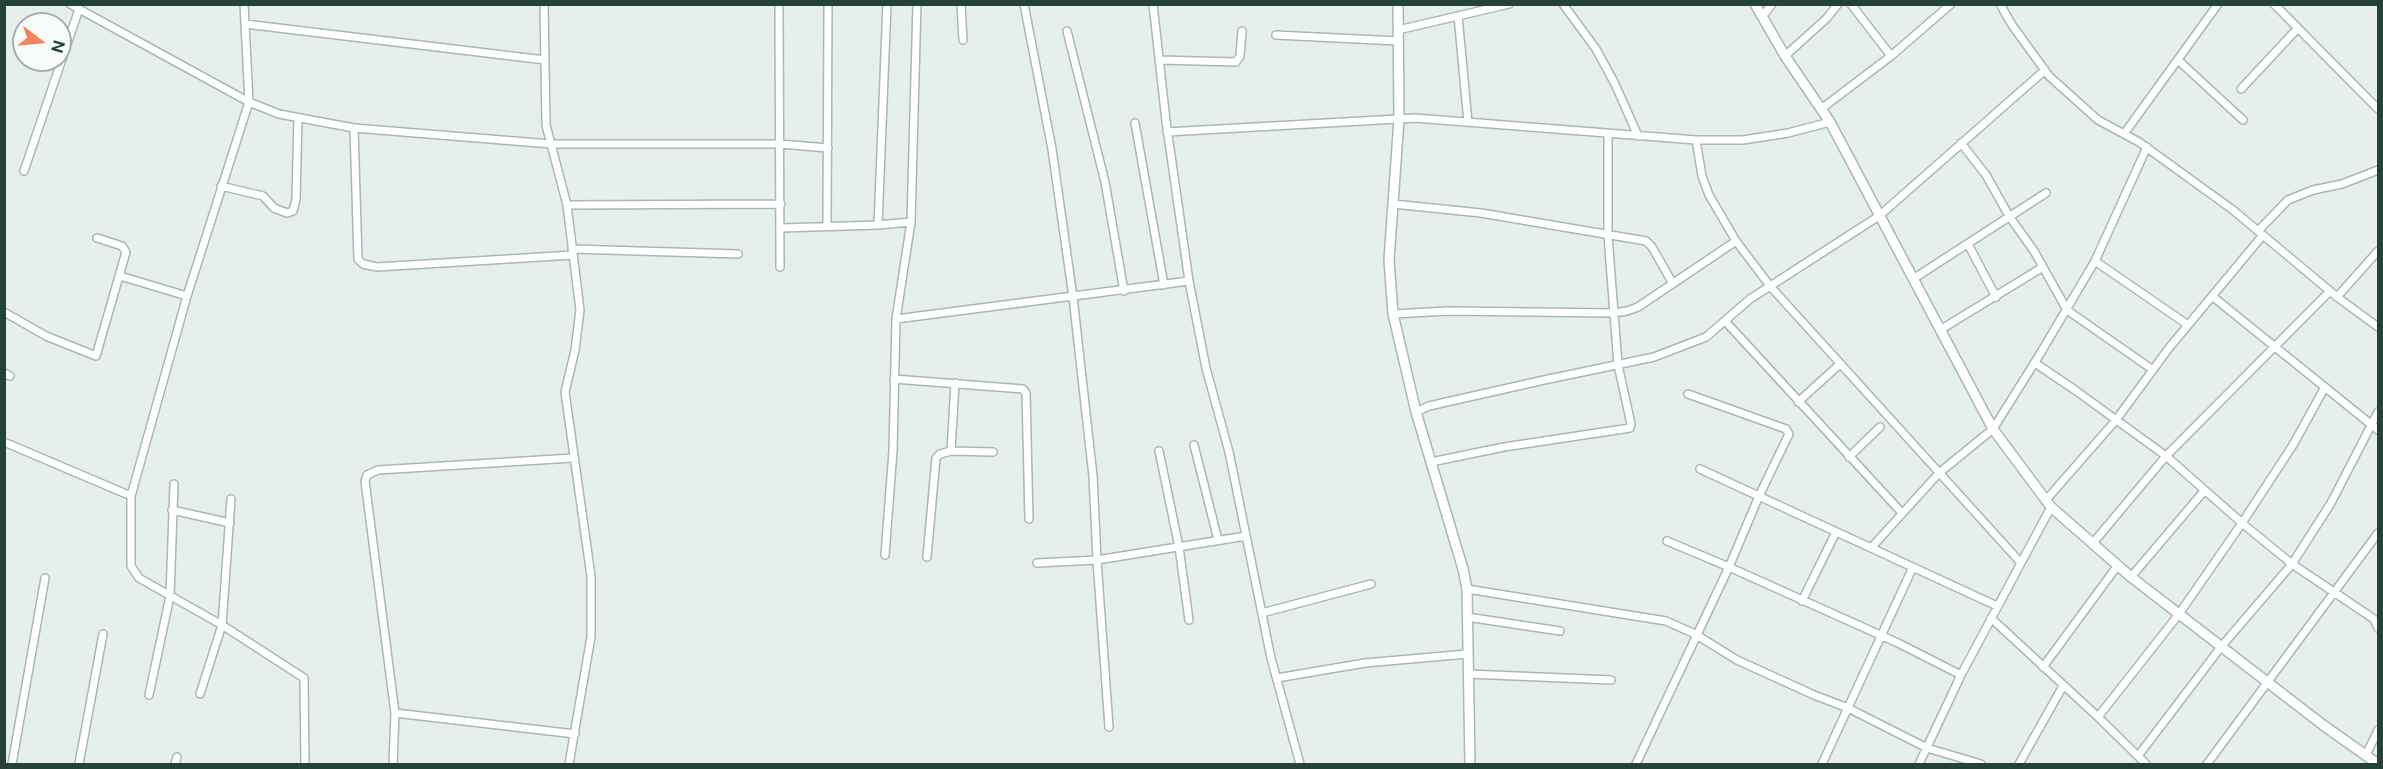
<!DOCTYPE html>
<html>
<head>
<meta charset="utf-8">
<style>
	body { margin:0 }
	#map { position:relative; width:2383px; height:769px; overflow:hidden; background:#e6efeb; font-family:"Public Sans",sans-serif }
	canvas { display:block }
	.frame { position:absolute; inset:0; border:6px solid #24423a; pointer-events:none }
	.north { position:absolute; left:12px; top:12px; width:60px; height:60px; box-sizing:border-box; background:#f7fbf9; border:2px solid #a3b1ad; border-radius:50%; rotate:106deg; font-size:16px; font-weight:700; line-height:24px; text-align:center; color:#24423a }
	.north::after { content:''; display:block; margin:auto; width:21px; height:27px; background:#f4845f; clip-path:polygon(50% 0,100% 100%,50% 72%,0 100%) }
</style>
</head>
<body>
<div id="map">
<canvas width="2383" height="769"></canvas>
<div class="frame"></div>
<div class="north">N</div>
</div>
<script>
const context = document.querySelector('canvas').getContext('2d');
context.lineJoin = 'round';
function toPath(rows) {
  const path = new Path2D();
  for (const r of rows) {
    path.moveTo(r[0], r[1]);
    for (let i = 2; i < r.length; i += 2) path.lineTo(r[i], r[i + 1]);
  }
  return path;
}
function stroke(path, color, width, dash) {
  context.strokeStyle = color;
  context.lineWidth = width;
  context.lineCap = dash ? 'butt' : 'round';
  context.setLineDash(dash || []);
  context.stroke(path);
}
const minor = toPath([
	[70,4,249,102,279,114,354,128,551,144,780,144,828,148],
	[244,4,249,102,187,296,131,496,131,566,139,578,222,625,304,678,305,764],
	[544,4,546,125,567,205,580,310,575,350,565,392,591,576,591,637,569,764],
	[779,4,780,267],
	[961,4,963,40],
	[1024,4,1052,149,1073,297,1093,476,1097,560,1109,727],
	[1153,4,1166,121,1189,281,1206,368,1229,452,1271,658,1300,764],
	[1563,4,1596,49,1615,84,1638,136],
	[1851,4,1891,56],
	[2000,4,2012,25,2049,76,2098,120,2139,142,2233,210,2337,297,2378,327],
	[2274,4,2378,109],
	[1458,16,1468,122],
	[1762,17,1772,4],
	[245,24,545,60],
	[1398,30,1509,4],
	[1067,31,1105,182,1124,291],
	[1276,35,1398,41],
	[1785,56,1827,18,1838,4],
	[1159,60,1236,62,1240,56,1242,31],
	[2178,60,2243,120],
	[2241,89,2298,28],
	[1821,109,1891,56,1951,4],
	[1135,123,1164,285],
	[354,128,358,259,363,264,377,267,573,255],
	[1167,132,1415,118,1696,140,1743,140,1788,133,1830,122],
	[2124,134,2218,4],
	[1696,140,1702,176,1709,195,1736,241,1770,286,2021,563],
	[1961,143,1986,175,2009,216,2034,251,2067,310,2153,370],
	[24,171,79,9],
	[221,186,263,196,274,208,287,213,293,211,296,199,298,118],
	[1393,204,1481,213,1646,241,1652,247,1673,284],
	[567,205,781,204],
	[878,225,887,4],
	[827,227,828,4],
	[782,228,878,225,911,222],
	[2258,231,2288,200,2313,190,2342,184,2378,170],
	[1968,244,1996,297],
	[572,249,738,254],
	[2095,261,2188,325],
	[120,276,187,296],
	[1913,279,2046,193],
	[2212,296,2378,430],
	[2337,297,2378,251],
	[4,312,46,336,96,356,126,252,122,246,97,238],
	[1393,314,1448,311,1614,313,1627,311,1638,307,1736,241],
	[896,319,1189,281],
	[1725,321,1902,513],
	[1940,330,2043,267],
	[2035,363,2075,390,2166,456,2242,523,2292,564,2374,619,2378,628],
	[4,373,10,376],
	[894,379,1023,389,1026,393,1029,519],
	[1798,402,1840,364],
	[1416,412,1429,406,1544,380,1654,357,1706,337,1750,299,1879,216,2045,70],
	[4,442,131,496],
	[1194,445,1218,540],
	[951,451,955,383],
	[1159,451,1179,547,1189,620],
	[1849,457,1880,427],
	[1431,462,1504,447,1630,428,1631,424,1618,365,1608,236,1608,134],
	[1700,469,1997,606],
	[2046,500,2116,420,2169,348,2263,235],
	[172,510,230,523],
	[1667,541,1729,567,1759,496,1789,434,1786,429,1688,394],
	[2093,543,2166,456,2330,291],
	[1871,548,1939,473,1993,429,2040,354,2095,261,2147,147],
	[885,555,893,451,896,319,911,222,917,4],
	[927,557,936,458,940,454,951,451,993,452],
	[1037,563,1097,560,1246,536],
	[2131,577,2204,491],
	[1467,589,1666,621,1695,634,1737,660,1814,695,1848,708,1927,748,1981,764],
	[1802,601,1836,532],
	[1262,613,1371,584],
	[1467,617,1560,631],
	[1991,618,2098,717,2146,764],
	[2043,667,2118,565],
	[1468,674,1611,680],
	[1277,678,1365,663,1467,654],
	[200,694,222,625,231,499],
	[149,695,170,596,174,484],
	[395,713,365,481,367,475,378,470,573,458],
	[2098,717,2179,614,2242,523,2293,445,2325,387],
	[2366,755,2378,730],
	[2138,756,2221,647,2292,564,2331,503,2378,412],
	[12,764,45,578],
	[79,764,103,634],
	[175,764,177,757],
	[393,764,395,713,575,734],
	[1636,764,1729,567,1898,643,1961,675],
	[1822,764,1913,567],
	[1919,764,1961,675,2051,507],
	[2019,764,2063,686],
	[2207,764,2378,533]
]);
const tertiary = toPath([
	[1398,4,1399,119,1389,260,1393,314,1416,412,1463,569,1467,589,1470,764],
	[1755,4,1785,56,1830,122,1993,429,2051,507,2131,577,2323,725,2378,764]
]);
stroke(minor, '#a8b8b2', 10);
stroke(tertiary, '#a8b8b2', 12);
stroke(minor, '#fff', 7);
stroke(tertiary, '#fff', 9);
</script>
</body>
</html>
